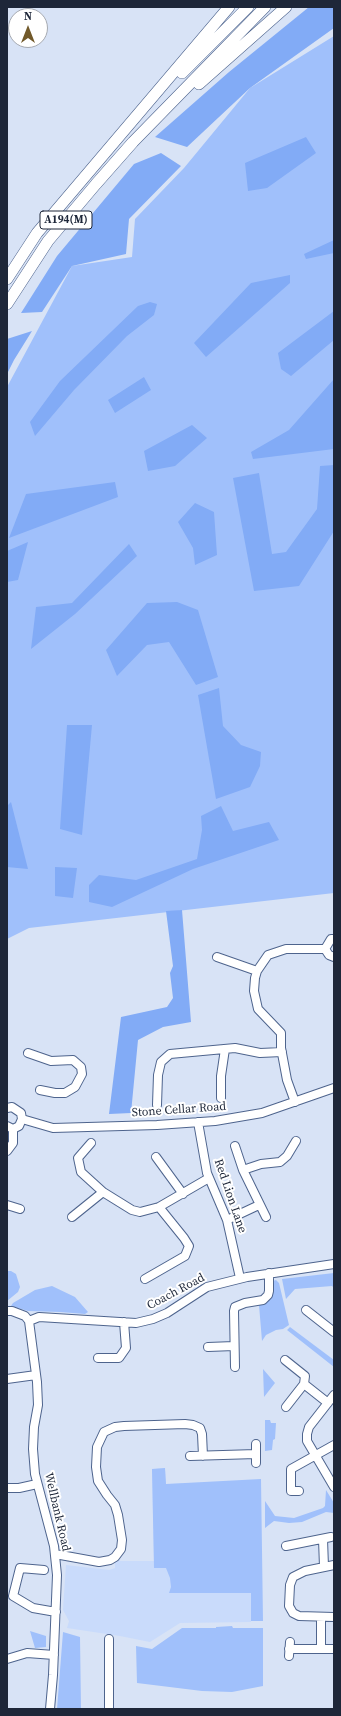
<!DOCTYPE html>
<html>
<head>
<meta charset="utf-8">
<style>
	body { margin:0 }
	#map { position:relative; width:341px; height:1716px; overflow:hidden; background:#d8e3f6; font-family:"Source Serif 4",serif }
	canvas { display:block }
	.frame { position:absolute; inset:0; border:8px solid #1e2739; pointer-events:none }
	.north { position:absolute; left:8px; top:8px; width:40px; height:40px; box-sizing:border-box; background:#fff; border:1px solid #a5a9b0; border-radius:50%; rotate:0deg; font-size:11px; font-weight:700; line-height:16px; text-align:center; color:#1e2739 }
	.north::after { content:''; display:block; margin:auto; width:14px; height:18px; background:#71592a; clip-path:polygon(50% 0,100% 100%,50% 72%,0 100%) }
</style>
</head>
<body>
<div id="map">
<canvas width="341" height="1716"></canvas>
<div class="frame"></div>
<div class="north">N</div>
</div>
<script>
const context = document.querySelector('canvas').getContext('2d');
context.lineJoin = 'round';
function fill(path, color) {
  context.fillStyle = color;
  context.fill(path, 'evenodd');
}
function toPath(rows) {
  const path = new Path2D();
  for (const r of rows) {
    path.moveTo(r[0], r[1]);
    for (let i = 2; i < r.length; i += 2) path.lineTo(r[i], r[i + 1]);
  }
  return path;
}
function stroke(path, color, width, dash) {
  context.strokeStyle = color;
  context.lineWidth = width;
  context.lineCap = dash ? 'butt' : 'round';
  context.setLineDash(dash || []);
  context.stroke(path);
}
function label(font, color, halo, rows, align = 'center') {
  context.font = font + ' "Source Serif 4",serif';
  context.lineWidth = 4;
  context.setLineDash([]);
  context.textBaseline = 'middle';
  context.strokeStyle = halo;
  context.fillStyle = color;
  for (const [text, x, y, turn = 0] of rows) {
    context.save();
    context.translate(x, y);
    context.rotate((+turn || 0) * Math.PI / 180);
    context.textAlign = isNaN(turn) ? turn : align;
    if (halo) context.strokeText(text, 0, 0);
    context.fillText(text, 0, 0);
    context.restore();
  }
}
const built = toPath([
	[165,1468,166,1484,251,1481,251,1622,180,1623,150,1642,120,1636,67,1628,69,1621,63,1610,66,1565,109,1570,115,1568,115,1561,120,1559,120,1561,154,1561,152,1469]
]);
const green = toPath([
	[334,36,334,893,29,928,7,939,7,387,72,266,132,257,135,219,184,168,250,88],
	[7,1271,11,1271,16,1274,20,1287,18,1292,7,1301],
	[334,1273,334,1288,332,1286,295,1289,286,1299,282,1279],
	[276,1280,279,1283,289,1325,283,1329,276,1330,266,1335,262,1341,259,1305,268,1300,272,1295,273,1281],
	[52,1286,75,1297,88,1312,85,1314,60,1312,28,1311,11,1306,13,1303,35,1290],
	[290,1327,334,1360,334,1367,287,1330],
	[263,1369,275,1383,264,1397],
	[265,1420,270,1420,271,1423,276,1423,275,1439,273,1440,272,1450,265,1451],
	[165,1468,166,1484,261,1479,263,1621,251,1621,251,1593,169,1593,171,1587,170,1578,166,1568,154,1568,152,1469],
	[326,1490,334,1503,334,1513,326,1512,302,1522,289,1523,274,1521,265,1528,265,1501,275,1516,294,1518,323,1508,325,1506],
	[232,1626,233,1628,263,1628,263,1686,232,1692,202,1691,137,1683,136,1646,152,1649,182,1628,216,1628,216,1627],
	[30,1631,46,1636,46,1647,35,1648],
	[63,1632,80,1637,81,1709,57,1709]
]);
const forest = toPath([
	[309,7,334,7,334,28,250,88,187,147,155,137,229,72],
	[306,137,316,153,267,188,248,191,245,163],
	[161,153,181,166,129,219,126,254,72,266,42,312,21,313,57,256,134,164],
	[334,240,334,253,306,259,304,254],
	[290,275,290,283,206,357,194,343,251,283],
	[150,302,157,304,154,315,127,336,74,390,35,436,30,422,60,381,138,306],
	[334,311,334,340,291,376,281,369,278,353],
	[32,331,14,360,7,374,7,339],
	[144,377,151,390,115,413,108,400],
	[334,379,334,449,253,459,251,452,289,430],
	[192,425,207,438,175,466,148,471,144,451],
	[334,465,334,531,299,586,254,591,233,478,259,473,272,554,286,552,317,509,320,466],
	[115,482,118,497,9,538,26,494],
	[195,503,214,512,217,555,195,565,193,548,178,522],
	[28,542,18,580,7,582,7,551],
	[129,544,137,556,75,614,31,649,36,607,72,603],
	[177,602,198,610,218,677,196,685,169,642,147,645,117,676,106,650,147,603],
	[219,688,223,726,241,745,261,752,260,766,250,787,216,799,198,695],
	[67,725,92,725,82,835,60,829],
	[11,802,28,869,7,867,7,806],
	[221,806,233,831,269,822,279,840,193,869,112,907,89,902,89,885,99,875,136,880,197,859,202,830,201,816],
	[55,867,77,868,73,898,55,896],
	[182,910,191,1022,163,1027,138,1040,131,1113,109,1114,121,1017,167,1007,173,998,170,973,173,966,166,911]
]);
const minor = toPath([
	[325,949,331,939,334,939],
	[325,949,329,955,334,957],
	[217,957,257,971],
	[28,1053,51,1061,73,1060,81,1067,82,1074,75,1087,65,1093,55,1093,40,1090],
	[221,1098,221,1076,225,1049],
	[295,1102,287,1080,281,1048,281,1033,258,1009,254,991,255,978,257,971,268,955,286,949,325,949],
	[157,1105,158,1075,161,1062,170,1054,235,1048,260,1053,282,1052],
	[7,1108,12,1107,21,1113,22,1119,19,1126,13,1129,7,1126],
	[22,1119,53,1128,157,1125,215,1121,262,1113,334,1088],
	[198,1122,207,1173,227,1220,240,1278],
	[91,1143,78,1158,81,1172,103,1192,132,1210,140,1212,159,1207,209,1178],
	[235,1146,243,1170,266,1217],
	[7,1151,13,1143,13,1129],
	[156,1157,183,1194],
	[243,1170,261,1164,280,1162,287,1156,296,1141],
	[7,1205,20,1209],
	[72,1217,103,1192],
	[227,1220,259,1205],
	[145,1279,185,1256,189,1246,184,1238,159,1207],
	[306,1310,334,1332],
	[7,1311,12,1311,25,1316,29,1321,37,1382,38,1405,34,1427,33,1449,35,1474,54,1546,57,1575,53,1675,50,1709],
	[29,1321,39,1317,136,1323,153,1319,167,1313,207,1287,247,1277,334,1264],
	[208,1347,234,1346],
	[98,1358,119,1358,126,1348,124,1322],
	[285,1360,305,1376,304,1384,328,1403],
	[235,1367,234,1311,235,1307,245,1303,263,1300,268,1295,269,1291,269,1273],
	[7,1379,36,1375],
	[334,1395,309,1427,307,1434,307,1441,334,1487],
	[286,1407,304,1384],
	[256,1444,256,1463],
	[190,1456,256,1454],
	[7,1488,19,1488,37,1484],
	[299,1491,291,1491,291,1469,334,1445],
	[323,1539,324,1567],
	[286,1546,331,1537],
	[55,1554,99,1562,110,1560,115,1557,121,1549,122,1540,118,1515,115,1505,107,1495,98,1481,96,1467,97,1447,104,1432,115,1427,124,1426,185,1424,193,1425,200,1428,202,1434,203,1456],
	[334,1565,305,1571,293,1577,290,1585,289,1606,293,1613,299,1616,334,1617],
	[44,1570,20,1568,13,1596,33,1608,56,1612],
	[289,1649,334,1649],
	[321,1649,321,1617],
	[289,1656,290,1642],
	[7,1659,27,1653,54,1655],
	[109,1709,109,1639]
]);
const highway = toPath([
	[182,73,248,7],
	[199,84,286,7],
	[7,279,37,233,229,7],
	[7,304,48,241,96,184,133,142,265,7]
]);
const shields = [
	[66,220,52]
];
const shieldNames = [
	["A194(M)",66,220]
];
const streetNames = [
	["Stone Cellar Road",179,1110,-4],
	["Red Lion Lane",230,1196,71],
	["Coach Road",176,1292,-28],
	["Wellbank Road",57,1512,77]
];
fill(built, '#c9dbfb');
fill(green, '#a0c0fb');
fill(forest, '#82abf6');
stroke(minor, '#4e648d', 10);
stroke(highway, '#4e648d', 12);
stroke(minor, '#fff', 8);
stroke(highway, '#fff', 11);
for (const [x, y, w] of shields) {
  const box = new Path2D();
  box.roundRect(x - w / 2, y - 9, w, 18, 3);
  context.fillStyle = '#fff';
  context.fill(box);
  stroke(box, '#1e2739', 1);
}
label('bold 11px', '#1e2739', null, shieldNames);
label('12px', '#1e2739', '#fff', streetNames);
</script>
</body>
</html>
